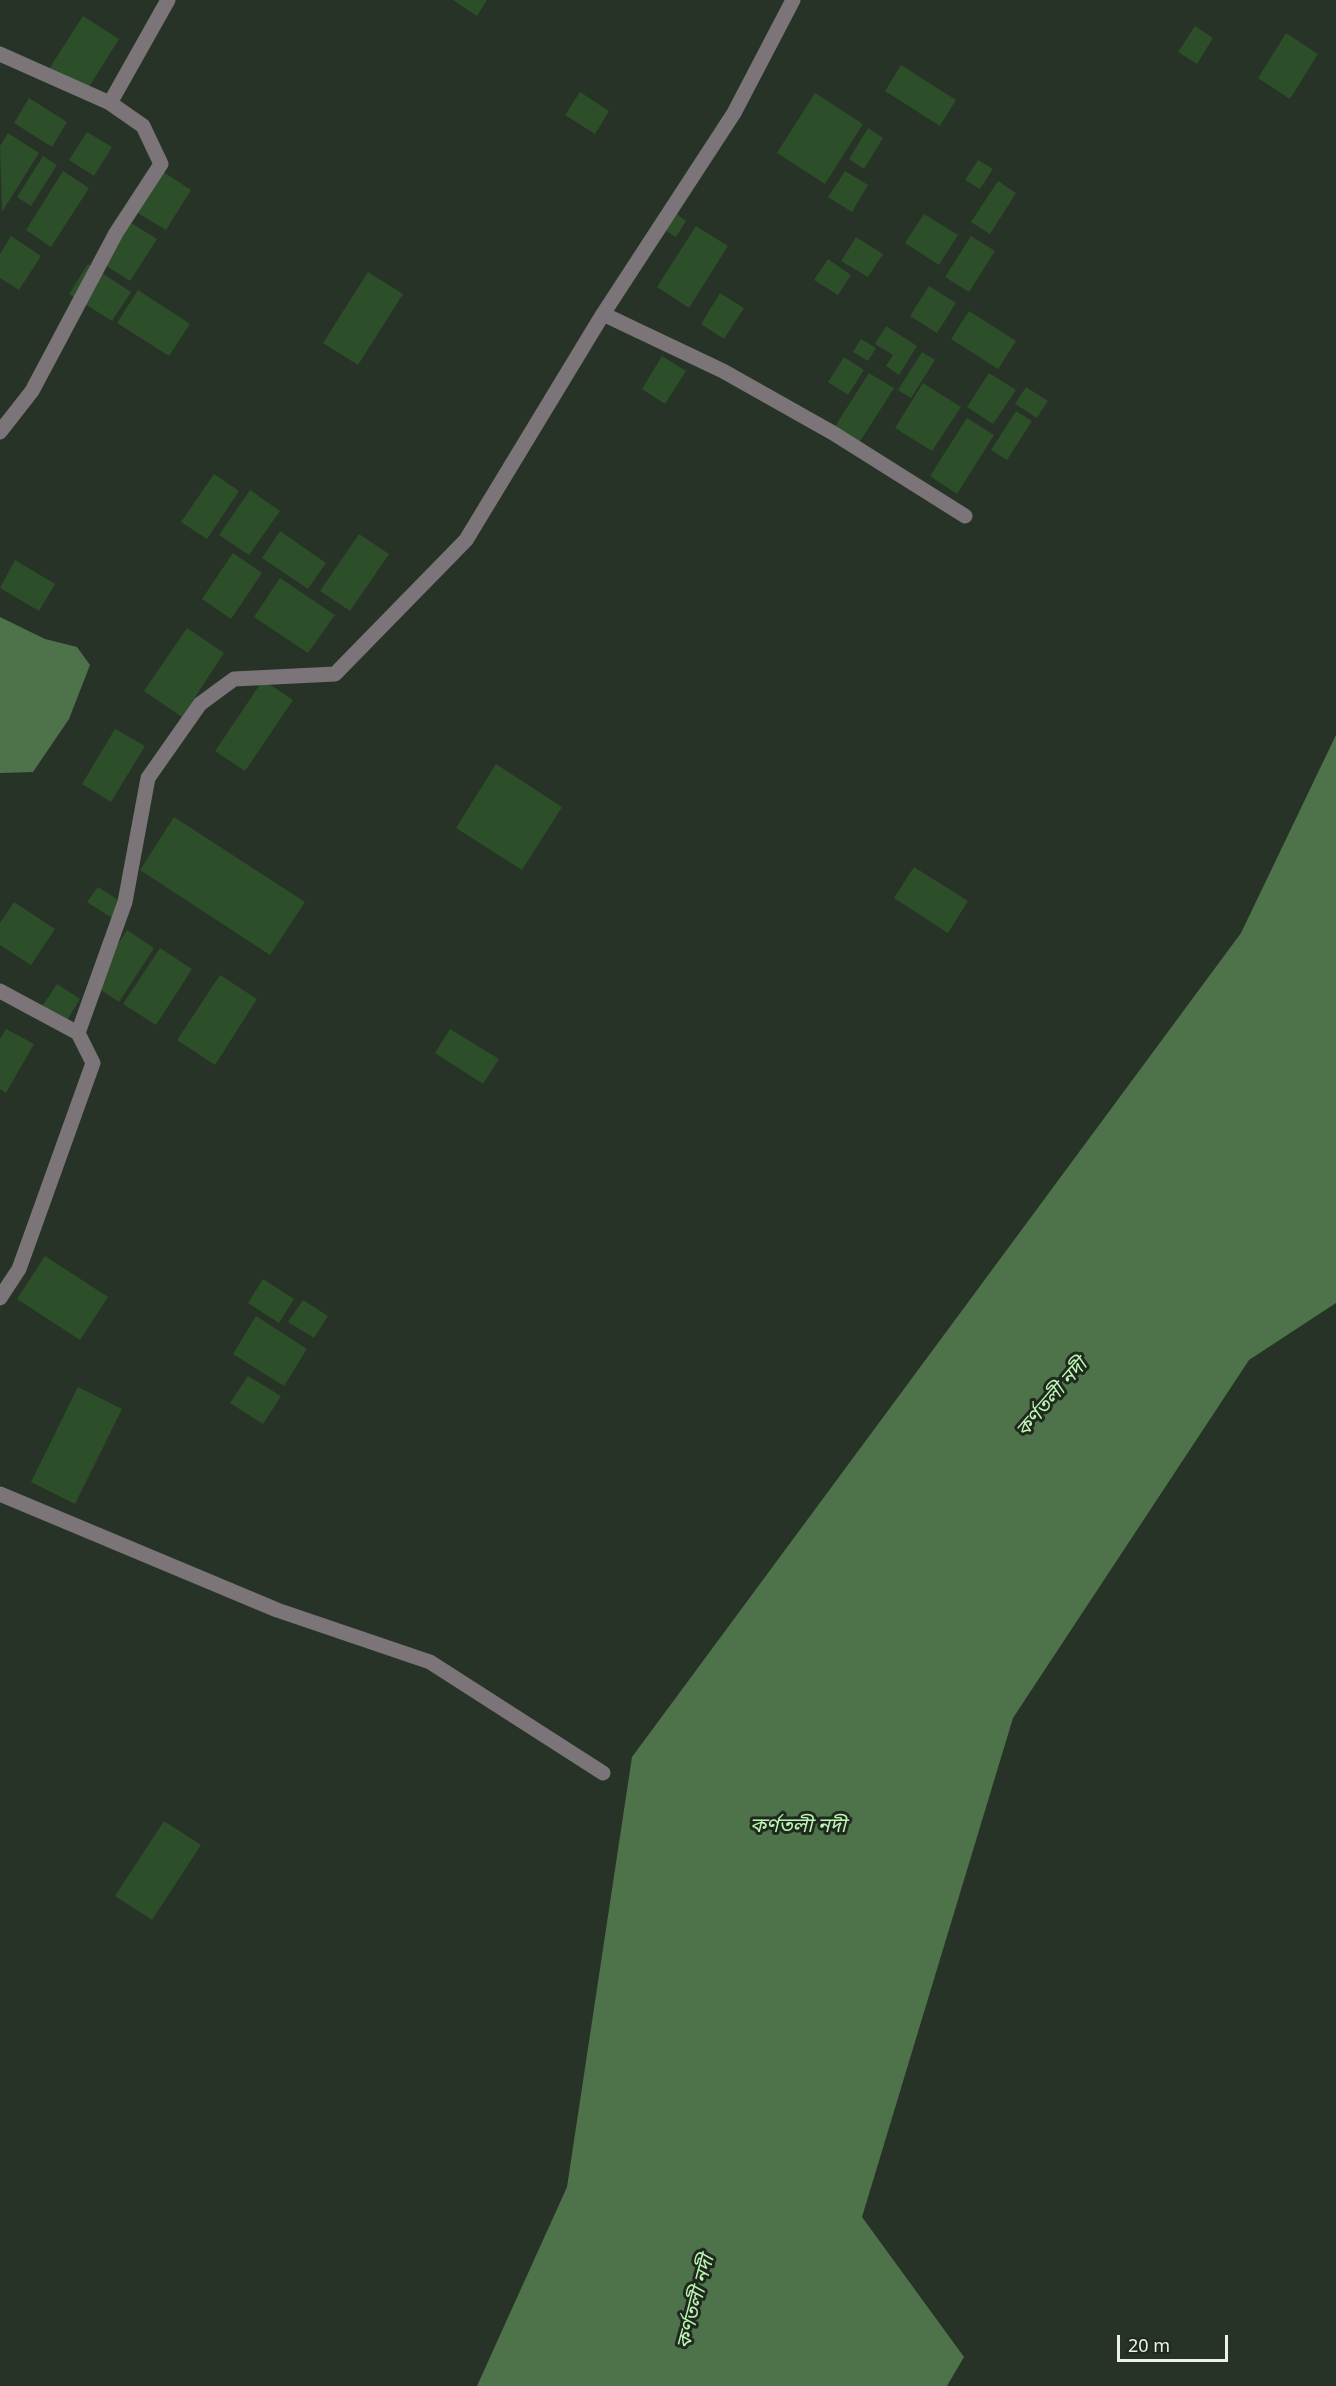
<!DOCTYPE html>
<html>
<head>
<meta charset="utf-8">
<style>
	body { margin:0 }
	#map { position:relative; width:1336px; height:2386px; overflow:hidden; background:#283327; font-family:"Noto Sans",sans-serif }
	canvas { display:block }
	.scale { position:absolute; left:1117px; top:2335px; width:111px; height:27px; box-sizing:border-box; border:3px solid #ebf2ea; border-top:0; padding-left:8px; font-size:18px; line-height:21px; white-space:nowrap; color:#ebf2ea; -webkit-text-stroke:4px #1f291d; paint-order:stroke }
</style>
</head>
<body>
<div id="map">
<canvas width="1336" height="2386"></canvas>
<div class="scale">20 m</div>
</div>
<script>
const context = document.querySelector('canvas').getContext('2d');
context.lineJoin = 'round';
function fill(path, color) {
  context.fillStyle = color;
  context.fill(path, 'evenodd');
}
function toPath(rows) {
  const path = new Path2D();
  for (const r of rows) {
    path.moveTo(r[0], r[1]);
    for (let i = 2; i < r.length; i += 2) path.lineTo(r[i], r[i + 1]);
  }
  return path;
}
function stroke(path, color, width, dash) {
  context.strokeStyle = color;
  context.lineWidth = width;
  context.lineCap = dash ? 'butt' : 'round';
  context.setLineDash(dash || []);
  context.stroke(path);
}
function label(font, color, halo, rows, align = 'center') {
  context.font = font + ' "Noto Sans","Noto Sans Bengali",sans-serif';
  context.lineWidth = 6;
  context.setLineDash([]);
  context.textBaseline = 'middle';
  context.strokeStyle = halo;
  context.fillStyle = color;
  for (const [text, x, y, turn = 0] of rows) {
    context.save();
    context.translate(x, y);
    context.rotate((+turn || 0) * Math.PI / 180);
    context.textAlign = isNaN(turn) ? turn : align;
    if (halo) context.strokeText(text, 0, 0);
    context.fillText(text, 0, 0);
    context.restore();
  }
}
const water = toPath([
	[0,617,45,639,77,647,90,665,69,719,33,772,0,773],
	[1336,735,1336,1303,1249,1360,1013,1718,862,2217,964,2357,947,2386,477,2386,567,2187,632,1757,1241,933]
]);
const building = toPath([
	[453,0,487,0,477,16],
	[83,16,119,39,82,98,45,75],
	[1195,26,1213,38,1197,64,1178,52],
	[1286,33,1318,54,1290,99,1258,78],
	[901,65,956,100,940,126,885,91],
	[580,92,609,111,595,134,565,115],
	[815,93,863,124,825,184,777,153],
	[29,98,67,122,52,147,14,123],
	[868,128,883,138,864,169,849,159],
	[87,132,112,147,94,176,69,160],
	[8,133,39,153,2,212,0,146],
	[43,156,57,165,31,206,17,197],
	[978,160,993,169,980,189,965,180],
	[63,171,89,188,51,247,26,230],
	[162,171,191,190,166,230,136,212],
	[845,171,868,185,852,212,828,197],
	[998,181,1016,193,990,234,971,222],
	[674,212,686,221,676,237,663,229],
	[924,214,958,235,939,265,905,243],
	[128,221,157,239,130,281,102,263],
	[696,226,728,246,689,308,657,287],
	[11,236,41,256,19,290,0,278,0,254],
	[971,236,995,251,969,292,945,277],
	[856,237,883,254,868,277,841,261],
	[828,259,851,275,838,295,814,280],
	[88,264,131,292,112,321,69,294],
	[368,272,403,294,358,365,323,343],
	[929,286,956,303,937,333,910,316],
	[138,290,190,324,169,356,117,323],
	[720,293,744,308,724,339,701,324],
	[969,311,1016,341,998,369,951,339],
	[886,326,917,346,899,375,886,366,893,355,875,344],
	[861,339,876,348,868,361,853,352],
	[922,352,935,360,911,398,898,390],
	[662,356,686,371,665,404,642,389],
	[844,357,864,370,848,395,828,382],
	[869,373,894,388,859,443,834,428],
	[989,373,1016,390,993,424,967,407],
	[923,383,961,407,932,451,895,428],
	[1026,387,1048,401,1037,418,1015,404],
	[1016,411,1032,421,1007,460,991,450],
	[967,418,994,435,957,494,930,476],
	[214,474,239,491,207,539,181,522],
	[250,490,280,511,249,555,219,535],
	[280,531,326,563,308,589,262,558],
	[359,534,389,554,350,611,320,591],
	[233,553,262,573,231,619,202,599],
	[15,560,55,584,39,611,0,588],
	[280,578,335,615,308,653,254,617],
	[187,628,224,653,182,717,144,691],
	[263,680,293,700,245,771,215,751],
	[115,729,145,746,111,802,82,784],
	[496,764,562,807,522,870,456,828],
	[174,817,305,902,270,955,140,870],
	[914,867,968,901,948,933,894,898],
	[98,887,123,903,112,918,87,902],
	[14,902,55,929,31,965,0,945,0,923],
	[127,930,154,948,119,1002,92,984],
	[160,948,192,969,156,1025,123,1004],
	[220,975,257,999,215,1065,177,1040],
	[57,984,80,999,61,1030,37,1014],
	[6,1029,34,1044,6,1093,0,1089,0,1039],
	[450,1029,499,1059,483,1084,435,1053],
	[45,1256,108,1297,80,1340,17,1299],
	[263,1279,294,1299,279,1323,248,1303],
	[303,1300,328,1316,314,1338,288,1322],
	[256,1316,307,1349,284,1386,233,1354],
	[248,1376,281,1396,263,1424,230,1403],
	[78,1387,122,1409,75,1504,31,1482],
	[164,1821,201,1845,152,1920,115,1896]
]);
const minor = toPath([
	[0,54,110,103,143,126,161,164,116,233,32,391,0,432],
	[110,103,168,0],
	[603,314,723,371,833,433,965,516],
	[0,991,78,1033],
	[0,1298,19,1269,93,1063,78,1033,125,902,148,778,200,704,234,679,335,674,466,540,603,314,734,113,793,0],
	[0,1494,277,1610,430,1662,603,1773]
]);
const waterNames = [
	["কর্ণতলী নদী",1052,1398,-49],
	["কর্ণতলী নদী",798,1826],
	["কর্ণতলী নদী",696,2302,-75]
];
fill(water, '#4e724a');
fill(building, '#2c4e28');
stroke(minor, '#7b7479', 15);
label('italic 20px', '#bdf6b5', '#1f291d', waterNames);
</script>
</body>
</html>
